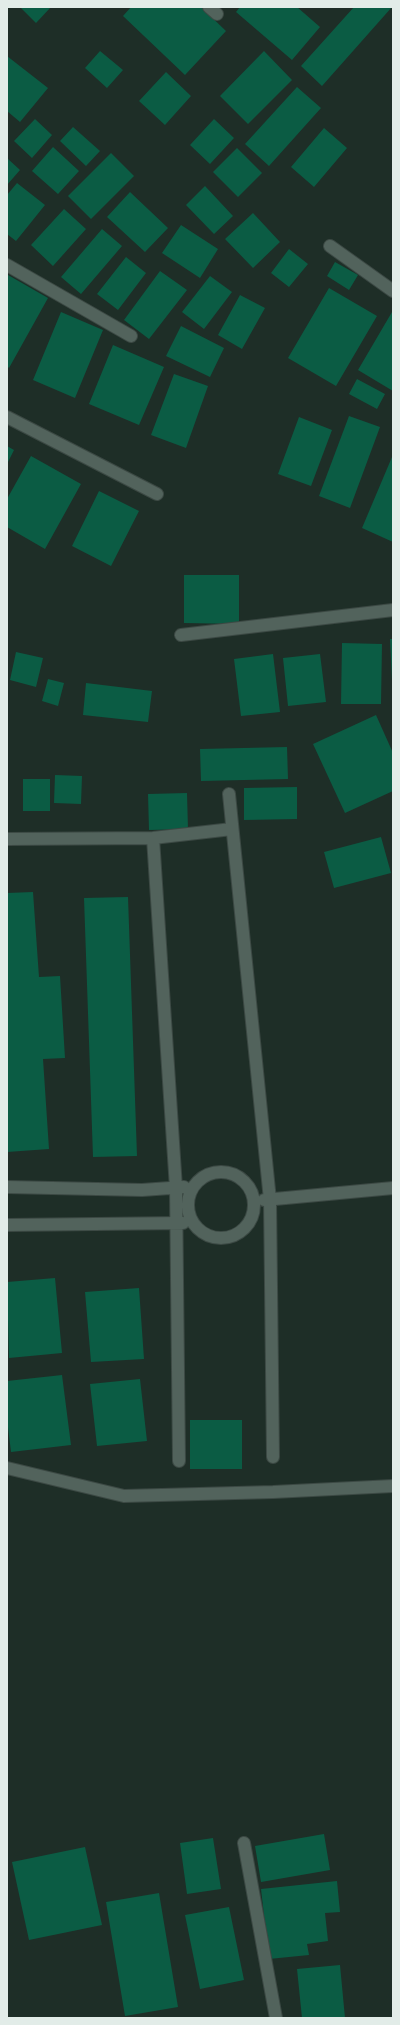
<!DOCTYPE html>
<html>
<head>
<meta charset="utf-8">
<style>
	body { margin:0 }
	#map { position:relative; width:400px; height:2025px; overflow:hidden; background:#1e2e27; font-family:Montserrat,sans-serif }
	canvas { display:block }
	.frame { position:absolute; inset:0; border:8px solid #e2ece8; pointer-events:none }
</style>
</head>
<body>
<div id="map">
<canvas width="400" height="2025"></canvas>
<div class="frame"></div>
</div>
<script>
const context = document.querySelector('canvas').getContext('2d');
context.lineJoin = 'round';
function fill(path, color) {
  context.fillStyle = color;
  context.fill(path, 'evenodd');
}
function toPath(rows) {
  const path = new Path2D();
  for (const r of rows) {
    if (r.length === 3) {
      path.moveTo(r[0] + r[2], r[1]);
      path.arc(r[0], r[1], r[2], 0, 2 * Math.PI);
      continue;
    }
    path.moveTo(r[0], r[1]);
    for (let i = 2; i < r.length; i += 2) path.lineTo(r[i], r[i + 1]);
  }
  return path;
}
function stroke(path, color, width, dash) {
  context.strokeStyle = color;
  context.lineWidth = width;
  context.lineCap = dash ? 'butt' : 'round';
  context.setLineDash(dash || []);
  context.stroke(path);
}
const building = toPath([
	[20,7,51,7,36,23],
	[131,7,201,7,226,31,185,75,123,16],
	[240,7,297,7,320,27,292,60,236,12],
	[354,7,392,7,322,86,301,66],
	[100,51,123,70,107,88,85,68],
	[264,51,292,80,248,124,220,96],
	[7,56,48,88,20,122,7,111],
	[166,72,191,96,165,125,139,101],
	[297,87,321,108,269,166,245,144],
	[35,119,52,135,32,158,14,141],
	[214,119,234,138,210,164,190,145],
	[73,127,100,151,86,166,60,141],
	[324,128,347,148,314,187,291,167],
	[53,147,79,171,58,194,32,171],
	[237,148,262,173,238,197,213,172],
	[111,153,134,176,91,219,68,196],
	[7,158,20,170,7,185],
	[17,183,45,205,16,241,7,234,7,195],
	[205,186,233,216,214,234,186,205],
	[130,192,168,228,145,252,107,217],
	[64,209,86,229,53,266,31,245],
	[253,213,280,242,253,268,225,239],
	[181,225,218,249,200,278,162,253],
	[102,229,122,246,81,294,61,277],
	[289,249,308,264,289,287,271,273],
	[126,257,146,273,118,310,97,294],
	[335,262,358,275,349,290,327,276],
	[160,271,187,290,149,339,124,320],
	[8,275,48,298,9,368,7,366],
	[210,276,232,292,204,329,182,312],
	[329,288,377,316,336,386,288,358],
	[240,295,265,308,242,349,218,335],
	[61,312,103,330,75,398,33,380],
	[392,312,393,313,393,391,358,370],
	[181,326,224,348,210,377,166,356],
	[113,345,164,367,139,425,89,404],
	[174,374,208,386,186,448,151,435],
	[357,379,385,394,377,409,349,394],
	[349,416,380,427,350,508,319,496],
	[299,417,332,430,311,486,278,474],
	[7,446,14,450,7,464],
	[31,456,81,484,45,549,7,527,7,499],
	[392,457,393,457,393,542,362,528],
	[99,491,139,511,111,566,72,546],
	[184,575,239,575,239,624,184,623],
	[390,639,393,639,393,680,392,680],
	[342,643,382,644,381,704,341,704],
	[16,652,43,658,36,687,10,680],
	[273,654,280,712,241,716,234,659],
	[320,654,326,702,288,706,283,658],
	[48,679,64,683,58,706,42,701],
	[86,683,152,691,148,722,83,715],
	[376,715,393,753,393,791,345,813,313,744],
	[287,747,288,779,201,781,200,749],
	[55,775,82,776,81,804,54,803],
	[23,779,50,779,50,811,23,811],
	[297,787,297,819,244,820,244,788],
	[187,793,188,829,149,830,148,794],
	[381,837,391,873,334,888,324,852],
	[33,892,39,977,60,976,65,1058,43,1059,49,1149,7,1152,7,893],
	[128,897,137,1156,93,1157,84,898],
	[55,1278,62,1353,9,1358,7,1282],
	[139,1288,144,1359,91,1362,85,1292],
	[62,1375,71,1445,11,1452,7,1419,7,1381],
	[140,1379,147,1441,97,1446,90,1384],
	[190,1420,242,1420,242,1469,190,1469],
	[324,1834,330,1870,261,1882,255,1846],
	[213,1838,221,1889,187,1894,180,1843],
	[85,1847,102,1925,29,1940,12,1862],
	[337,1881,340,1912,325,1913,328,1941,307,1944,309,1955,269,1959,261,1889],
	[159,1893,178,2007,125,2016,106,1902],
	[229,1907,244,1980,200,1989,185,1915],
	[340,1965,345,2018,302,2018,297,1969]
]);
const street = toPath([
	[209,7,217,14],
	[330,246,393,291],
	[7,265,131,336],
	[7,417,157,494],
	[181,635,393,610],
	[229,794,270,1200,273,1457],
	[153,838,176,1188,179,1461],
	[7,839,153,838,232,829],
	[221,1205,33],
	[7,1187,142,1190,184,1187],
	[264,1200,393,1188],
	[7,1225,183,1223],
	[7,1468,124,1496,273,1492,393,1486],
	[244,1843,276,2018]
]);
fill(building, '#0b5c44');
stroke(street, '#3c4944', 14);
stroke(street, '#52635c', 12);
</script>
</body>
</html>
